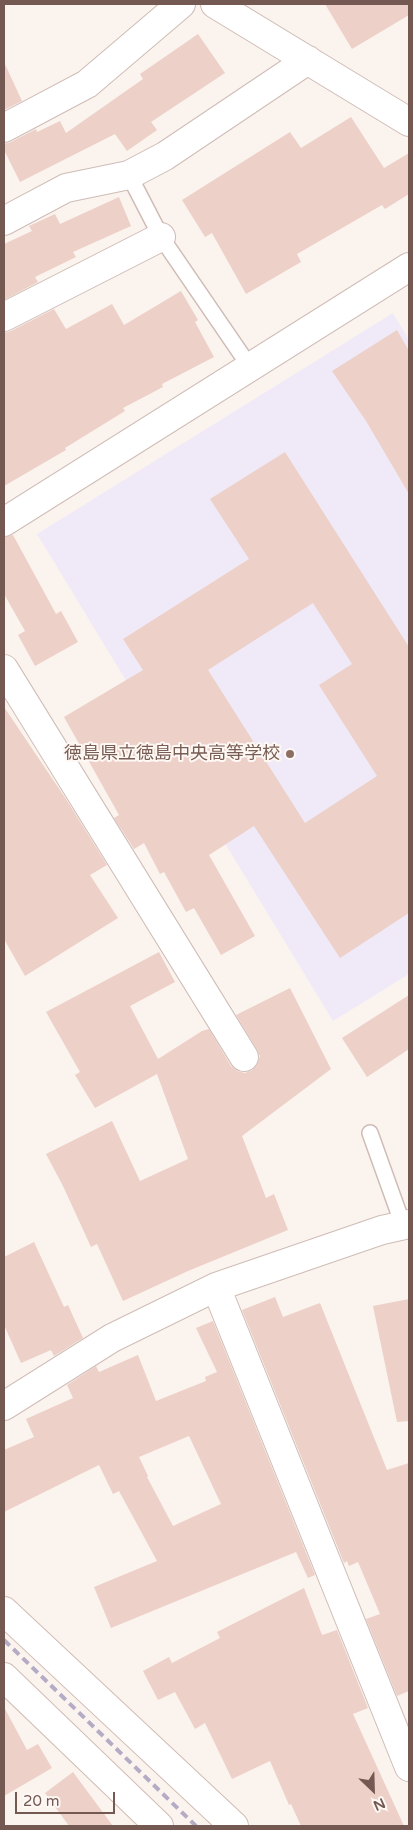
<!DOCTYPE html>
<html>
<head>
<meta charset="utf-8">
<style>
	body { margin:0 }
	#map { position:relative; width:413px; height:1830px; overflow:hidden; background:#fbf3ee; font-family:"Varela Round",sans-serif }
	canvas { display:block }
	.frame { position:absolute; inset:0; border:5px solid #745852; pointer-events:none }
	.north { position:absolute; left:348px; top:1765px; width:50px; height:50px; -webkit-text-stroke:4px #fef8f4; paint-order:stroke; rotate:156deg; font-size:14px; font-weight:700; line-height:20px; text-align:center; color:#745852 }
	.north::after { content:''; display:block; margin:auto; width:18px; height:22px; background:#745852; clip-path:polygon(50% 0,100% 100%,50% 72%,0 100%) }
	.scale { position:absolute; left:15px; top:1792px; width:100px; height:22px; box-sizing:border-box; border:2px solid #745852; border-top:0; padding-left:6px; font-size:15px; line-height:18px; white-space:nowrap; color:#745852; -webkit-text-stroke:4px #fef8f4; paint-order:stroke }
</style>
</head>
<body>
<div id="map">
<canvas width="413" height="1830"></canvas>
<div class="frame"></div>
<div class="north">N</div>
<div class="scale">20 m</div>
</div>
<script>
const context = document.querySelector('canvas').getContext('2d');
context.lineJoin = 'round';
function fill(path, color) {
  context.fillStyle = color;
  context.fill(path, 'evenodd');
}
function toPath(rows) {
  const path = new Path2D();
  for (const r of rows) {
    path.moveTo(r[0], r[1]);
    for (let i = 2; i < r.length; i += 2) path.lineTo(r[i], r[i + 1]);
  }
  return path;
}
function stroke(path, color, width, dash) {
  context.strokeStyle = color;
  context.lineWidth = width;
  context.lineCap = dash ? 'butt' : 'round';
  context.setLineDash(dash || []);
  context.stroke(path);
}
function label(font, color, halo, rows, align = 'center') {
  context.font = font + ' "Varela Round","Noto Sans JP",sans-serif';
  context.lineWidth = 4;
  context.setLineDash([]);
  context.textBaseline = 'middle';
  context.strokeStyle = halo;
  context.fillStyle = color;
  for (const [text, x, y, turn = 0] of rows) {
    context.save();
    context.translate(x, y);
    context.rotate((+turn || 0) * Math.PI / 180);
    context.textAlign = isNaN(turn) ? turn : align;
    if (halo) context.strokeText(text, 0, 0);
    context.fillText(text, 0, 0);
    context.restore();
  }
}
const education = toPath([
	[393,313,409,340,409,974,333,1021,37,534]
]);
const building = toPath([
	[325,4,409,4,409,15,352,49],
	[198,34,225,73,151,122,157,130,127,151,115,134,20,182,4,150,4,144,11,142,36,129,37,132,60,121,66,133,143,79,140,74],
	[4,62,22,101,4,110],
	[351,117,384,168,409,153,409,194,385,209,382,205,297,254,301,262,246,294,212,233,205,237,182,200,290,132,301,148],
	[119,197,131,226,73,252,76,257,35,277,38,282,4,300,4,244,32,231,29,226,55,214,60,224],
	[181,291,198,320,195,322,214,357,162,384,163,387,123,408,125,411,65,448,66,450,4,486,4,333,11,331,54,309,66,329,112,304,124,325],
	[397,330,409,351,409,494,366,421,332,371],
	[285,452,409,647,409,913,340,958,254,826,209,855,255,936,221,955,194,908,186,912,164,872,160,874,144,843,134,849,114,818,119,815,64,717,143,670,123,639,249,559,210,499],
	[313,603,352,664,319,685,377,776,305,823,208,670],
	[13,535,56,614,61,611,78,642,35,666,18,635,25,631,4,594,4,537],
	[4,707,66,799,107,865,90,875,118,918,25,976,4,939],
	[159,952,175,982,130,1006,158,1059,202,1031,209,1029,231,1066,237,1071,245,1073,252,1070,257,1065,260,1056,257,1049,236,1015,290,988,331,1069,242,1136,266,1198,274,1194,288,1230,188,1271,123,1301,97,1244,91,1247,63,1186,46,1154,112,1121,140,1181,188,1159,157,1074,95,1108,75,1075,80,1072,46,1012],
	[409,995,409,1049,367,1077,342,1038],
	[34,1242,64,1307,68,1305,83,1338,54,1356,51,1350,21,1363,4,1325,4,1257],
	[275,1297,283,1317,320,1303,387,1470,409,1463,409,1691,397,1696,366,1619,380,1614,358,1562,349,1566,347,1561,344,1563,242,1310],
	[409,1299,409,1421,397,1422,373,1306],
	[213,1321,315,1575,308,1578,296,1552,111,1628,94,1587,157,1561,119,1491,113,1494,99,1465,4,1512,4,1450,34,1437,26,1419,73,1398,67,1385,96,1366,99,1372,138,1355,156,1401,206,1381,205,1377,217,1372,196,1328],
	[189,1436,221,1504,173,1526,147,1477,148,1476,139,1457],
	[304,1588,322,1635,337,1630,368,1708,353,1714,404,1826,301,1826,291,1804,289,1805,270,1761,232,1779,205,1723,195,1729,175,1692,158,1700,143,1671,169,1657,172,1663,220,1638,217,1632],
	[4,1707,27,1750,38,1744,52,1768,4,1796],
	[73,1772,113,1826,69,1826,45,1793]
]);
const lane = toPath([
	[129,175,161,237,250,367],
	[370,1133,403,1225]
]);
const street = toPath([
	[215,4,409,122],
	[4,128,87,84,181,4],
	[4,221,66,188,129,175,165,156,308,60],
	[4,317,161,237],
	[4,522,409,267],
	[4,669,244,1057],
	[216,1287,409,1767],
	[4,1406,112,1338,216,1287,382,1230,409,1224]
]);
const secondary = toPath([
	[4,1611,234,1826],
	[4,1677,159,1826]
]);
const rail = toPath([
	[4,1640,196,1826]
]);
const markers = [
	[290,754,5,"#8d6e63"]
];
const educationNames = [
	["徳島県立徳島中央高等学校",280,754]
];
fill(education, '#f0eaf8');
fill(building, '#edd0c8');
stroke(lane, '#cfbcb6', 18);
stroke(street, '#cfbcb6', 30);
stroke(secondary, '#d1bcb4', 30);
stroke(lane, '#fff', 15);
stroke(street, '#fff', 28);
stroke(secondary, '#fff', 28);
stroke(rail, '#b4acc5', 4, [8, 5]);
for (const [x, y, r, color] of markers) {
  const dot = new Path2D();
  dot.arc(x, y, r, 0, 2 * Math.PI);
  context.fillStyle = color;
  context.fill(dot);
  stroke(dot, '#fef8f4', 2);
}
label('18px', '#785e54', '#fef8f4', educationNames, 'right');
</script>
</body>
</html>
